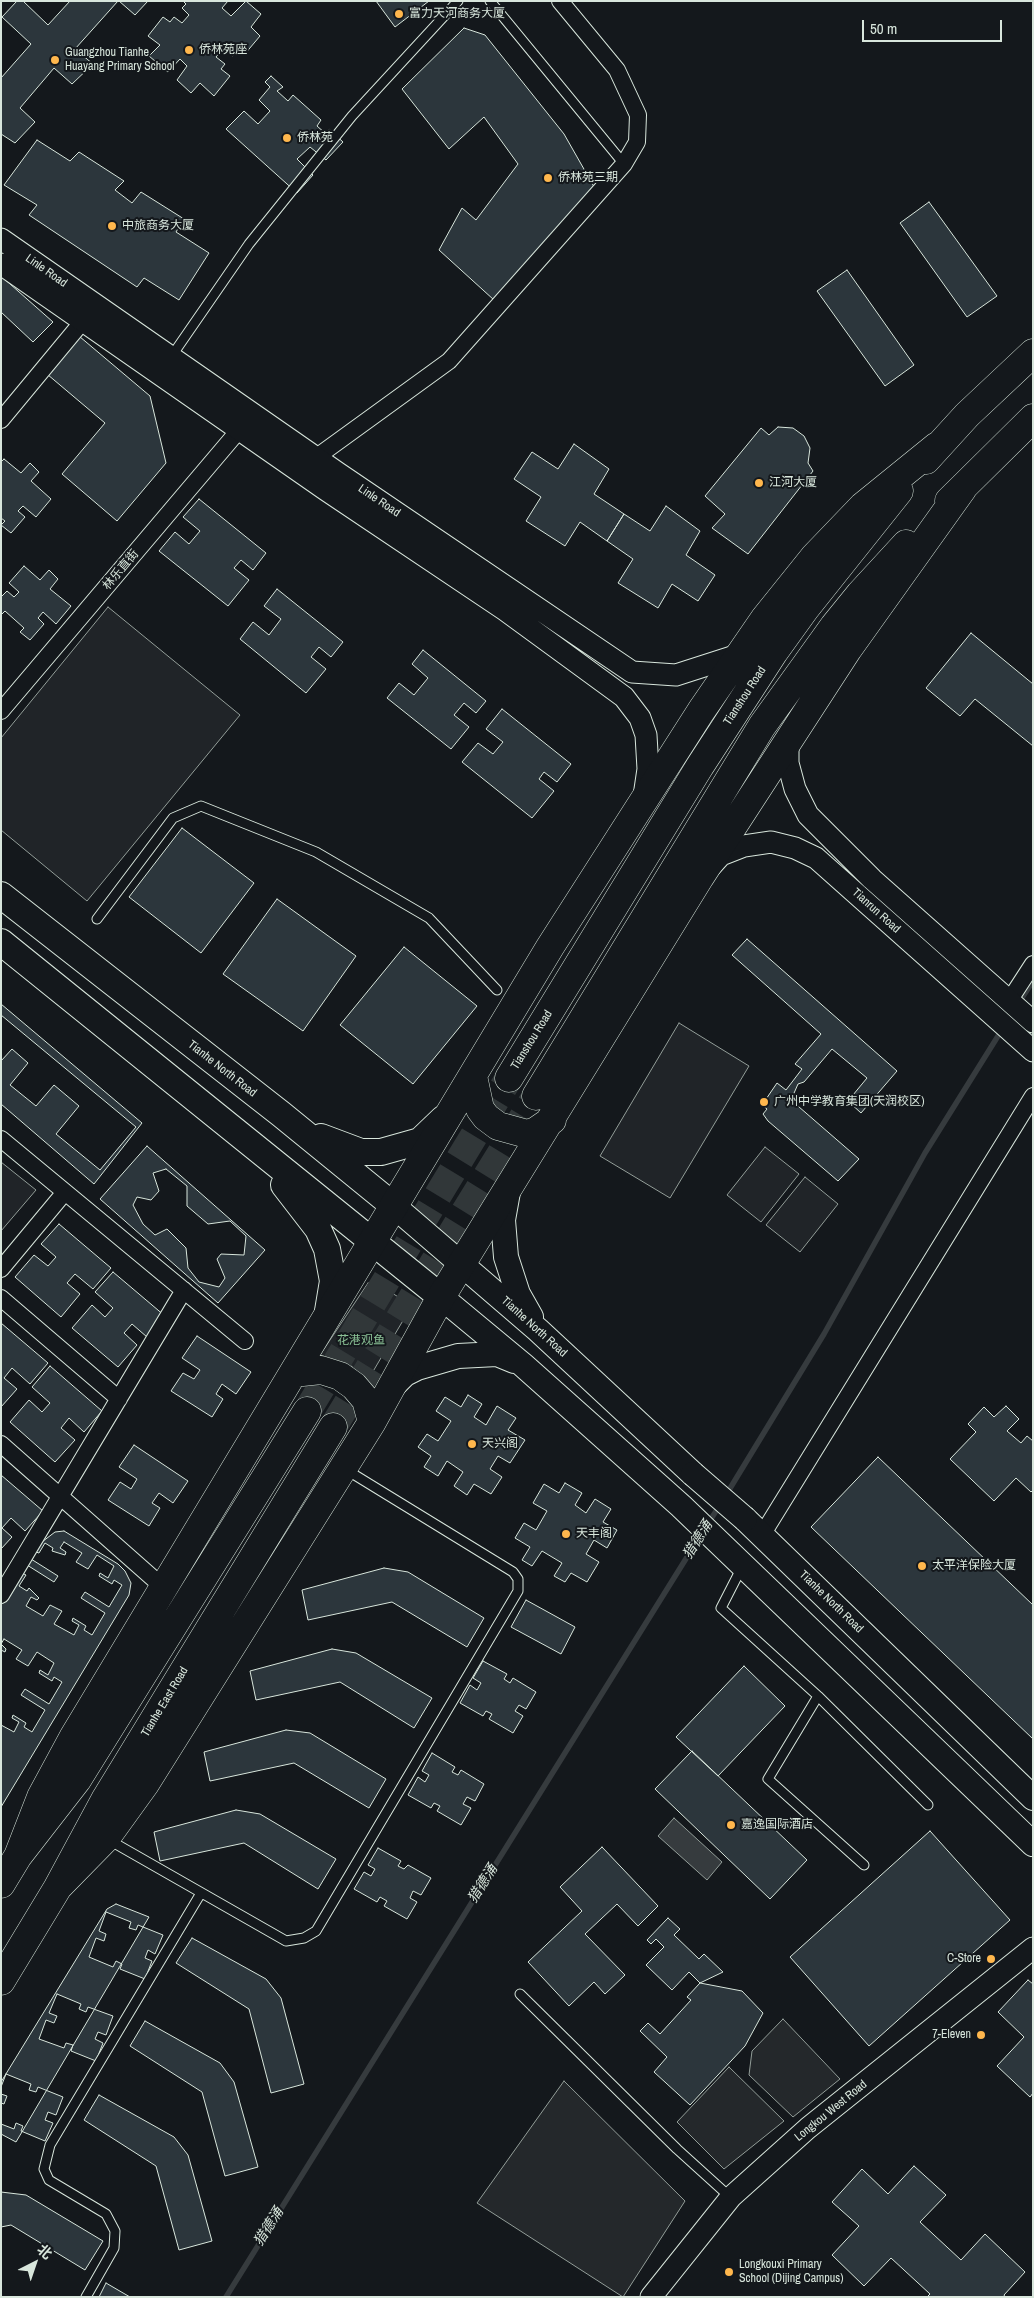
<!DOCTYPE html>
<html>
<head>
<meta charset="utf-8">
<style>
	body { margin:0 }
	#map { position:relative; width:1034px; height:2298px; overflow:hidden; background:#14181c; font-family:"Archivo Narrow","Noto Sans SC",sans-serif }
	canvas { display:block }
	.frame { position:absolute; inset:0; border:2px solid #d8e6dc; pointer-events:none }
	.north { position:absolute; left:10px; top:2238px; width:50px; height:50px; -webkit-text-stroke:4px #14181c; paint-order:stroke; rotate:41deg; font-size:14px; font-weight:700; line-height:20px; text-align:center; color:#d8e6dc }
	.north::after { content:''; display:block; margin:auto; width:18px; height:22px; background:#d8e6dc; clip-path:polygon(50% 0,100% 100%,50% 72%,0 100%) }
	.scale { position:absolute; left:862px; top:20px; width:140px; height:22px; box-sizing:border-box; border:2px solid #d8e6dc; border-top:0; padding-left:6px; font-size:15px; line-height:18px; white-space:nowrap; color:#d8e6dc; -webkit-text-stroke:4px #14181c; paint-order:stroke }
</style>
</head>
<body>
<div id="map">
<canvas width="1034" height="2298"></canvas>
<div class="frame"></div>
<div class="north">北</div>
<div class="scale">50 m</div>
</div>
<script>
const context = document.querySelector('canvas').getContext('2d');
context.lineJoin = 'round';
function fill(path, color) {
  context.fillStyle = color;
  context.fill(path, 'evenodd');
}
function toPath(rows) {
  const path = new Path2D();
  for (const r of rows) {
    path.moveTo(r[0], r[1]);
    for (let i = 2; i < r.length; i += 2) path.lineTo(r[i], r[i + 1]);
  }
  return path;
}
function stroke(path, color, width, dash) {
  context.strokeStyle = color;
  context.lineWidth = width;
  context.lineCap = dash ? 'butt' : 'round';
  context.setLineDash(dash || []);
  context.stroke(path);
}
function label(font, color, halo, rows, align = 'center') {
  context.font = font + ' "Archivo Narrow","Noto Sans SC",sans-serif';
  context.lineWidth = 4;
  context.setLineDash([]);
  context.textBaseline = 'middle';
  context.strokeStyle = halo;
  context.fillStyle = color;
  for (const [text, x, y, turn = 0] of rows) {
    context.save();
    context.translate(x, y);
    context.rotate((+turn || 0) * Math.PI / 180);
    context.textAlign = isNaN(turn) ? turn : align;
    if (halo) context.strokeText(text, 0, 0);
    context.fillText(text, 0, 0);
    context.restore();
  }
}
const green = toPath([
	[108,607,240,715,87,901,1,830,1,738,108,607],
	[679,1023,749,1066,670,1198,600,1156,679,1023],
	[765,1147,799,1174,761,1222,727,1195,765,1147],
	[1,1162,36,1190,1,1231,1,1162],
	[805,1177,838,1204,800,1252,766,1225,805,1177],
	[368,1283,377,1284,405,1301,408,1312,368,1380,350,1365,320,1355,368,1283]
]);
const parking = toPath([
	[783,2019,840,2079,793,2117,749,2075,752,2051,783,2019],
	[729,2067,784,2121,724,2169,677,2122,729,2067],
	[564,2081,685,2201,623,2297,477,2203,564,2081]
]);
const water = toPath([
	[674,1818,722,1862,707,1880,658,1836,674,1818]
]);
const stream = toPath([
	[1018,1004,1033,981],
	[726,1495,824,1334,925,1153,1003,1028],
	[707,1525,720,1505],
	[226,2297,702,1533]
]);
const building = toPath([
	[17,1,23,1,48,25,70,1,118,1,75,49,93,64,72,84,54,68,20,108,35,122,15,143,1,134,1,78,31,44,2,17,17,1],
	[119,1,148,1,135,15,119,1],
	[183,1,228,1,222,8,231,16,246,1,261,14,251,27,260,36,244,55,239,51,232,56,224,48,216,57,225,64,221,69,230,76,214,96,200,83,191,93,177,80,187,66,180,59,168,72,149,56,160,45,148,36,163,17,170,22,174,17,182,23,189,15,182,8,186,4,183,1],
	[376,1,429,1,395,27,376,1],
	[464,28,485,35,564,134,597,192,494,300,439,250,462,208,476,220,518,164,484,117,449,149,402,89,464,28],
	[271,76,283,87,277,91,288,101,293,95,321,120,317,126,325,133,329,129,343,142,326,160,310,147,297,159,313,175,297,193,226,129,244,111,258,124,270,111,259,100,270,87,265,82,271,76],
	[37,140,70,161,79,152,124,181,115,190,132,203,141,192,184,219,176,232,209,253,179,300,144,278,137,287,29,215,37,205,4,185,37,140],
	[929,202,997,296,967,317,900,223,929,202],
	[847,270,914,365,885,386,817,291,847,270],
	[1,276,53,322,33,342,1,312,1,276],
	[73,331,150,396,166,463,117,521,62,474,105,423,41,369,73,331],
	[778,427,793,428,804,436,810,448,808,463,813,471,748,554,712,528,725,514,705,496,761,428,769,435,778,427],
	[574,444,609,469,594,494,624,514,607,541,580,522,565,546,526,521,541,497,514,479,532,452,558,469,574,444],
	[4,459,21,473,30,463,39,472,31,481,51,499,36,517,23,506,18,511,25,517,11,533,1,525,5,521,1,518,1,462,4,459],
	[199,499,266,553,253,570,241,560,234,568,249,580,228,606,159,551,175,532,189,544,200,531,183,517,199,499],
	[666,506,700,531,686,555,715,575,698,601,672,584,658,608,618,583,633,559,607,541,624,514,650,531,666,506],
	[24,566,40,580,49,570,58,579,50,589,71,606,56,624,43,612,38,618,44,624,30,640,20,632,24,628,5,611,1,615,1,597,7,591,14,597,19,592,9,583,24,566],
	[277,589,343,642,331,657,319,647,311,657,326,669,306,693,240,639,253,622,269,635,281,619,264,606,277,589],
	[971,633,1033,684,1033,746,975,699,960,716,926,688,971,633],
	[423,650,486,701,476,713,464,703,454,715,469,727,451,749,387,698,399,683,414,695,428,678,412,664,423,650],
	[502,709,571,764,557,782,544,772,539,779,554,791,532,818,462,762,478,743,493,754,503,742,486,729,502,709],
	[182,828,254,883,201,953,129,897,182,828],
	[277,899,356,956,303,1031,223,974,277,899],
	[747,939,897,1071,861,1113,848,1101,867,1078,832,1049,804,1082,798,1084,791,1100,859,1159,838,1181,768,1121,763,1114,767,1109,762,1105,777,1083,786,1090,802,1069,795,1064,821,1034,732,955,747,939],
	[404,947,477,1006,413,1084,340,1025,404,947],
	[1,1004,142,1123,94,1184,1,1104,1,1004],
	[1,1015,136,1127,100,1170,56,1134,79,1106,54,1085,36,1106,10,1085,28,1063,12,1049,1,1061,1,1015],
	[147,1146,265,1250,218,1303,100,1199,147,1146],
	[166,1169,187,1186,187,1206,208,1224,230,1221,246,1236,244,1255,221,1254,217,1259,225,1278,219,1287,199,1282,188,1268,186,1248,167,1229,155,1235,143,1224,133,1205,137,1197,151,1200,159,1191,153,1173,166,1169],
	[59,1224,111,1268,93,1289,75,1274,67,1283,80,1294,61,1317,15,1277,34,1255,48,1266,56,1257,41,1244,59,1224],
	[113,1272,165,1316,147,1337,132,1324,124,1333,137,1345,118,1367,72,1328,92,1305,105,1317,113,1308,95,1292,113,1272],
	[1,1323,48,1363,30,1384,12,1368,4,1378,17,1389,1,1407,1,1323],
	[197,1336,251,1372,236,1394,222,1384,216,1394,223,1399,212,1417,171,1391,183,1373,194,1379,200,1370,182,1358,197,1336],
	[50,1366,102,1411,84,1432,69,1418,61,1428,75,1440,55,1462,10,1422,29,1400,42,1412,50,1403,32,1387,50,1366],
	[468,1395,482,1404,474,1417,486,1425,497,1406,516,1418,508,1430,525,1440,510,1463,498,1456,490,1469,502,1477,491,1494,474,1484,467,1495,454,1486,463,1472,447,1461,438,1476,424,1467,431,1456,418,1447,427,1434,438,1441,451,1421,436,1411,445,1397,461,1407,468,1395],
	[1006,1406,1019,1419,1007,1431,1021,1443,1027,1436,1033,1441,1033,1490,1031,1492,1016,1478,994,1501,950,1459,976,1432,968,1424,984,1407,994,1417,1006,1406],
	[134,1445,188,1481,173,1503,159,1493,152,1503,160,1508,149,1526,108,1500,120,1482,131,1489,137,1479,119,1467,134,1445],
	[878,1457,1033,1605,1033,1739,811,1527,878,1457],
	[1,1475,43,1511,25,1531,11,1518,2,1528,12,1537,1,1549,1,1475],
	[565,1483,582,1493,575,1505,586,1513,595,1499,611,1509,603,1522,617,1530,607,1548,594,1540,586,1554,599,1562,587,1582,571,1573,565,1582,554,1576,562,1563,542,1551,532,1566,522,1560,530,1547,515,1538,524,1523,536,1530,547,1511,533,1503,544,1484,559,1493,565,1483],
	[64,1531,118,1564,125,1571,131,1583,129,1595,1,1807,1,1601,34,1548,55,1532,64,1531],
	[64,1542,82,1553,76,1562,88,1569,97,1555,114,1566,108,1578,100,1573,99,1576,112,1584,114,1580,122,1585,109,1607,85,1592,81,1598,105,1613,92,1635,84,1630,86,1626,73,1618,72,1621,79,1625,74,1635,54,1624,62,1611,50,1605,43,1616,26,1606,31,1597,37,1600,39,1598,29,1588,27,1591,19,1586,26,1575,22,1573,27,1565,54,1582,58,1576,31,1559,36,1552,39,1553,45,1543,53,1548,52,1551,65,1555,66,1552,60,1548,64,1542],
	[384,1568,408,1572,484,1618,467,1647,392,1602,308,1620,302,1590,384,1568],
	[526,1600,575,1627,561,1654,511,1627,526,1600],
	[4,1639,22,1650,16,1659,28,1666,37,1652,54,1663,48,1675,40,1670,39,1673,52,1681,54,1677,62,1682,49,1704,25,1689,21,1695,45,1710,32,1732,24,1727,26,1723,13,1715,12,1718,19,1722,14,1732,1,1725,1,1650,5,1652,6,1649,1,1644,4,1639],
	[332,1649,356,1653,432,1698,414,1728,340,1682,256,1700,250,1671,332,1649],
	[483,1661,507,1674,504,1679,510,1683,513,1678,536,1692,526,1709,519,1705,515,1711,523,1716,513,1733,489,1719,492,1714,486,1711,483,1716,460,1703,470,1685,477,1690,481,1683,473,1678,483,1661],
	[744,1666,785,1706,718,1776,676,1737,744,1666],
	[286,1730,310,1733,386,1779,369,1808,294,1763,210,1781,204,1752,286,1730],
	[692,1751,807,1860,770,1899,655,1789,692,1751],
	[432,1753,455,1767,452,1772,458,1775,461,1770,484,1784,475,1801,467,1797,463,1804,471,1808,461,1825,437,1811,440,1806,434,1803,431,1808,408,1795,418,1777,425,1782,429,1775,422,1771,432,1753],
	[236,1810,260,1814,336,1859,318,1889,244,1843,160,1861,154,1832,236,1810],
	[930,1831,1010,1920,869,2046,790,1957,930,1831],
	[602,1847,658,1906,638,1926,617,1904,585,1934,625,1975,605,1994,594,1982,569,2006,528,1962,582,1911,560,1887,602,1847],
	[378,1848,401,1861,398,1866,404,1869,408,1865,431,1878,421,1895,413,1891,410,1898,417,1902,407,1919,384,1906,387,1901,380,1897,377,1902,354,1889,364,1872,371,1876,375,1869,368,1865,378,1848],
	[116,1904,149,1917,16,2142,1,2134,1,2082,107,1909,116,1904],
	[106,1912,131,1922,129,1928,136,1930,138,1925,163,1935,155,1954,148,1950,145,1958,152,1961,145,1979,120,1969,122,1964,116,1961,113,1967,89,1957,96,1938,104,1941,106,1934,99,1931,106,1912],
	[668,1918,680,1929,674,1935,699,1959,704,1954,723,1972,700,1983,689,1972,672,1990,646,1965,664,1947,656,1939,651,1944,647,1940,668,1918],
	[192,1938,266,1979,281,1998,304,2084,271,2093,249,2009,176,1963,192,1938],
	[1028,1980,1033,1984,1033,2093,1030,2097,997,2066,1024,2037,998,2012,1028,1980],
	[700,1983,742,1991,763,2013,745,2046,690,2105,654,2072,667,2057,640,2031,648,2023,660,2034,691,2000,687,1997,700,1983],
	[57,1994,81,2004,79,2009,86,2012,88,2007,113,2016,106,2035,98,2032,95,2039,103,2043,96,2061,71,2051,73,2045,66,2043,64,2048,39,2039,46,2020,54,2023,57,2016,49,2013,57,1994],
	[145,2021,220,2063,234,2082,258,2167,225,2176,202,2092,130,2046,145,2021],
	[6,2074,31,2084,29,2090,36,2092,38,2087,63,2097,56,2115,48,2112,45,2120,53,2123,45,2141,21,2131,23,2126,16,2123,14,2129,1,2124,1,2103,4,2104,7,2096,1,2094,1,2087,6,2074],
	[99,2095,174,2137,188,2155,212,2241,179,2250,156,2166,84,2120,99,2095],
	[914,2166,946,2195,920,2222,961,2260,985,2234,1025,2272,1004,2295,1005,2297,927,2297,930,2294,891,2258,864,2286,832,2255,859,2226,832,2202,862,2169,888,2194,914,2166],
	[1,2192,26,2195,103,2241,85,2270,11,2225,1,2227,1,2192],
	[106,2283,130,2297,99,2297,106,2283]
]);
const trunkTunnel = toPath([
	[307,1411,509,1078],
	[333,1427,536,1096]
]);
const service = toPath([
	[490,1,624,164],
	[171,357,249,244,352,116,458,1],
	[97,919,173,818,201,806,316,852,429,918,497,990],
	[742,1567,721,1608,818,1696,928,1805],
	[818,1696,768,1779,864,1865],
	[109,1840,286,1941,304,1938,316,1931,518,1591,518,1579,513,1572,345,1469],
	[520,1994,677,2149,730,2197],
	[86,2297,114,2248,115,2231,106,2214,49,2180,44,2169,50,2145,201,1893]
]);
const minor = toPath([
	[1,420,83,321],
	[307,464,449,361,624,164,637,142,638,115,617,70,560,1],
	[1,711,240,429],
	[1009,1001,1033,964],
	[1,1139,245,1341],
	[1,1269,65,1192],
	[1,1298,119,1399],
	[1,1444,164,1588],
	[762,1535,1033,1096],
	[1,1595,184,1290]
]);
const tertiary = toPath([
	[1,239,338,473,632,672,676,675,735,656,743,646],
	[1,264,326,490,505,610,624,697,640,718,646,735,648,769,644,796],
	[788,741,788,763,795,789,808,815,872,879,1033,1022],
	[711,866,721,855,744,846,771,842,795,848,816,858,1033,1051],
	[651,2297,731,2197,808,2128,1033,1948]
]);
const secondary = toPath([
	[508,1192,503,1220,506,1257,518,1294,531,1317],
	[395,1207,538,1330,693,1474],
	[441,1297,523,1365,681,1506,1033,1844],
	[393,1386,405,1374,417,1368,458,1356,497,1354,514,1361],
	[745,1519,1033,1798]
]);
const primary = toPath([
	[1,895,281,1114,395,1207],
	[1,942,441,1297],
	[321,1137,361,1152,381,1152,420,1141,443,1119],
	[284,1185,318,1229,327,1249,333,1281,327,1317]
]);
const trunk = toPath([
	[926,460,967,415,1033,353],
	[949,501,1033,418],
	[473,1076,480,1109,486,1117,498,1126,527,1134,536,1131,552,1120],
	[509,1078,700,766,774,652,805,609,899,491],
	[536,1096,762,726,834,626,860,594,906,544],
	[293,1373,321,1370,340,1376,354,1386,366,1400,372,1422],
	[18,1856,41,1797,74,1736,550,947,701,711,765,618,814,557,863,506,937,446],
	[1,1884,18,1856,77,1780,307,1411],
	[58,1887,106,1838,145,1784,372,1422,441,1297,700,877,848,649,963,488],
	[1,1981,58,1887,106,1798,333,1427]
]);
const secondaryBridge = toPath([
	[693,1474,745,1519]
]);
const markers = [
	[399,14,5,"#ffb74d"],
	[189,50,5,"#ffb74d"],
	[55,60,5,"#ffb74d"],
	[287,138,5,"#ffb74d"],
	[548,178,5,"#ffb74d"],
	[112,226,5,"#ffb74d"],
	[759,483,5,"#ffb74d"],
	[764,1102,5,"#ffb74d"],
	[472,1444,5,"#ffb74d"],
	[566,1534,5,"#ffb74d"],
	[922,1566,5,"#ffb74d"],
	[731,1825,5,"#ffb74d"],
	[991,1959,5,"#ffb74d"],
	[981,2035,5,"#ffb74d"],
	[729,2272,5,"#ffb74d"]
];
const poiNames = [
	["富力天河商务大厦",409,14],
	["侨林苑座",199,50],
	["Guangzhou Tianhe",65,53],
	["Huayang Primary School",65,67],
	["侨林苑",297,138],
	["侨林苑三期",558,178],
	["中旅商务大厦",122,226],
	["江河大厦",769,483],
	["广州中学教育集团(天润校区)",774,1102],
	["天兴阁",482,1444],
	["天丰阁",576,1534],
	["太平洋保险大厦",932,1566],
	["嘉逸国际酒店",741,1825],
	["C-Store",981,1959,"right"],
	["7-Eleven",971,2035,"right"],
	["Longkouxi Primary",739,2265],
	["School (Dijing Campus)",739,2279]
];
const streetNames = [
	["Linle Road",46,271,35],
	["Linle Road",379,501,34],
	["林乐直街",121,570,-50],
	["Tianshou Road",745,696,-57],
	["Tianrun Road",876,911,42],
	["Tianshou Road",532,1040,-58],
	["Tianhe North Road",222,1069,38],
	["Tianhe North Road",534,1327,42],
	["Tianhe North Road",831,1602,44],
	["Tianhe East Road",165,1702,-59],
	["Longkou West Road",831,2111,-39]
];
const parkNames = [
	["花港观鱼",361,1341]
];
const waterNames = [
	["猎德涌",698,1540,-58],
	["猎德涌",483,1884,-58],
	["猎德涌",269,2227,-58]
];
fill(green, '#202428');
stroke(green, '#939e99', 1);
fill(parking, '#24282b');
stroke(parking, '#939e99', 1);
fill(water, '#363b3e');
stroke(water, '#939e99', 1);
stroke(stream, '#363b3e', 5.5);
fill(building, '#2c363c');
stroke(building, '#d8e6dc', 1);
stroke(trunkTunnel, '#313739', 28, [28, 14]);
stroke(service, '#d8e6dc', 11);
stroke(minor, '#d8e6dc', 18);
stroke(tertiary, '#d8e6dc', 23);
stroke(secondary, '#d8e6dc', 26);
stroke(primary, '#d8e6dc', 28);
stroke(trunk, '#d8e6dc', 29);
stroke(service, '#14181c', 9);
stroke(minor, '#14181c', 16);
stroke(tertiary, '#14181c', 21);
stroke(secondary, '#14181c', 24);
stroke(primary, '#14181c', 26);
stroke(trunk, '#14181c', 28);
stroke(secondaryBridge, '#d8e6dc', 26, []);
stroke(secondaryBridge, '#14181c', 24);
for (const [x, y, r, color] of markers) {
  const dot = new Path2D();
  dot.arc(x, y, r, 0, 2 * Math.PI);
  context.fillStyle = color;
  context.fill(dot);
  stroke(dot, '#14181c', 2);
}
label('12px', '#d8e6dc', '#14181c', poiNames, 'left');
label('12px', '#d8e6dc', '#14181c', streetNames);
label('12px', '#8ac095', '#14181c', parkNames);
label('italic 14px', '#d8e6dc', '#14181c', waterNames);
</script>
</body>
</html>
